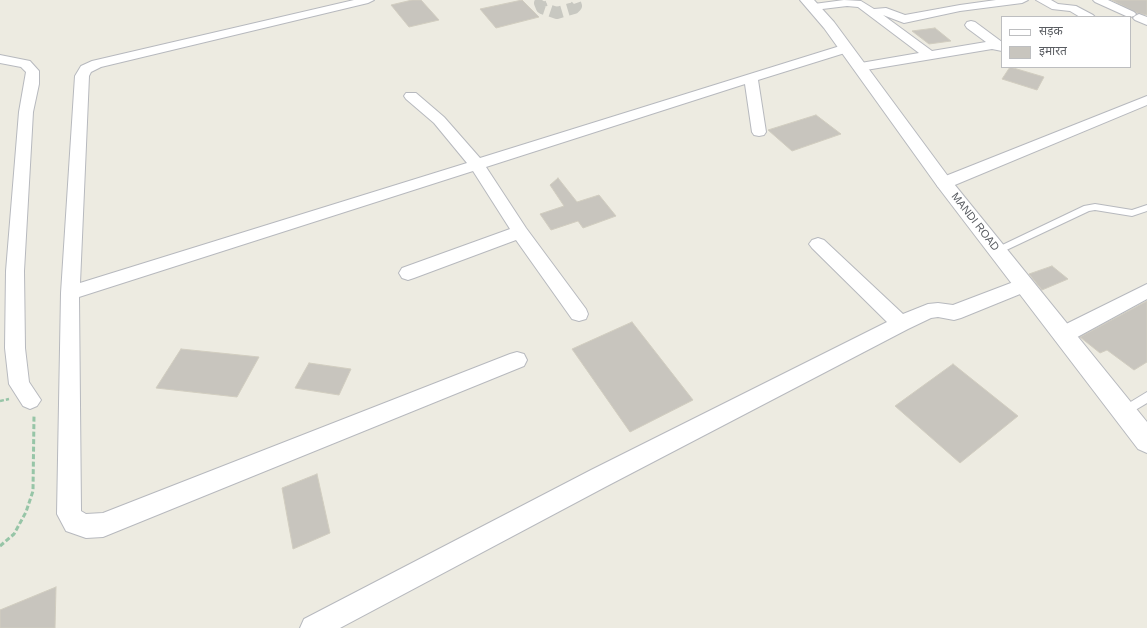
<!DOCTYPE html>
<html>
<head>
<meta charset="utf-8">
<style>
	body { margin:0 }
	#map { position:relative; width:1147px; height:628px; overflow:hidden; background:#edebe1; font-family:Arial,"Noto Sans Devanagari",sans-serif }
	canvas { display:block }
	.legend { position:absolute; left:1001px; top:16px; width:130px; height:52px; box-sizing:border-box; background:#fff; border:1px solid #bdbec0; margin:0; padding:5px 7px; list-style:none; font-size:12px; color:#5a5d62 }
	.legend li { display:flex; align-items:center; gap:8px; height:20px }
	.legend b { width:20px; border:1px solid #bdbec0 }
</style>
</head>
<body>
<div id="map">
<canvas width="1147" height="628"></canvas>
<ul class="legend">
<li><b style="height:5px;background:#fff"></b>सड़क</li>
<li><b style="height:11px;background:#c8c5be"></b>इमारत</li>
</ul>
</div>
<script>
const context = document.querySelector('canvas').getContext('2d');
context.lineJoin = 'round';
function fill(path, color) {
  context.fillStyle = color;
  context.fill(path, 'evenodd');
}
function toPath(rows) {
  const path = new Path2D();
  for (const r of rows) {
    path.moveTo(r[0], r[1]);
    for (let i = 2; i < r.length; i += 2) path.lineTo(r[i], r[i + 1]);
  }
  return path;
}
function stroke(path, color, width, dash) {
  context.strokeStyle = color;
  context.lineWidth = width;
  context.lineCap = dash ? 'butt' : 'round';
  context.setLineDash(dash || []);
  context.stroke(path);
}
function label(font, color, halo, rows, align = 'center') {
  context.font = font + ' Arial,sans-serif';
  context.lineWidth = 3.5;
  context.setLineDash([]);
  context.textBaseline = 'middle';
  context.strokeStyle = halo;
  context.fillStyle = color;
  for (const [text, x, y, turn = 0] of rows) {
    context.save();
    context.translate(x, y);
    context.rotate((+turn || 0) * Math.PI / 180);
    context.textAlign = isNaN(turn) ? turn : align;
    if (halo) context.strokeText(text, 0, 0);
    context.fillText(text, 0, 0);
    context.restore();
  }
}
const building = toPath([
	[412,0,421,0,439,20,409,27,391,5,412,0],
	[522,0,539,17,496,28,480,9,522,0],
	[1112,0,1147,0,1147,15,1137,13,1112,0],
	[935,28,951,41,929,44,912,31,935,28],
	[1010,67,1044,77,1037,90,1002,79,1010,67],
	[816,115,841,134,792,151,768,130,816,115],
	[558,178,577,202,599,195,616,216,583,228,578,221,551,230,540,214,564,206,550,185,558,178],
	[1052,266,1068,279,1042,290,1029,274,1052,266],
	[1147,301,1147,362,1134,370,1107,350,1100,353,1080,337,1147,301],
	[632,322,693,400,630,432,572,349,632,322],
	[181,349,259,357,237,397,156,388,181,349],
	[309,363,351,369,339,395,295,388,309,363],
	[953,364,1018,416,960,463,895,406,953,364],
	[317,474,330,533,293,549,282,488,317,474],
	[56,587,55,628,0,628,0,610,56,587]
]);
const minorTunnel = toPath([
	[542,0,540,3,542,8,557,13,574,8,576,6,574,0]
]);
const pathFar1 = toPath([
	[0,401,9,399]
]);
const path = toPath([
	[0,546,14,534,26,512,33,491,34,416]
]);
const service = toPath([
	[1095,204,1132,210,1147,205,1147,211,1132,216,1095,210,1089,211,1000,253,994,253,992,251,994,249,1084,206,1095,204],
	[1147,392,1147,403,1127,415,1123,417,1119,415,1117,412,1119,409,1147,392]
]);
const minor = toPath([
	[354,0,374,0,368,3,101,67,91,72,89,76,80,283,467,163,434,123,406,99,404,96,406,93,416,93,444,117,480,158,840,46,844,45,848,46,850,49,848,52,758,80,766,132,764,135,759,136,754,135,752,132,745,84,486,167,526,228,586,309,588,314,586,319,579,321,572,319,516,240,414,278,408,280,402,278,399,273,402,268,510,229,473,171,79,297,81,511,86,514,103,513,510,354,517,352,524,354,527,360,524,366,103,537,86,538,66,531,57,514,61,293,75,76,81,66,92,61,354,0],
	[844,0,861,1,874,9,886,8,905,15,960,5,996,0,1028,0,1022,3,960,11,904,23,883,15,932,51,986,42,967,28,965,25,967,22,971,21,975,22,1002,42,1002,51,992,49,860,71,855,70,854,67,855,64,919,53,858,7,847,6,814,10,810,9,808,7,810,5,814,4,844,0],
	[1036,0,1051,0,1058,4,1076,6,1093,15,1095,17,1080,17,1070,11,1052,9,1036,0],
	[1093,0,1108,0,1134,12,1136,14,1134,16,1130,17,1126,16,1095,2,1093,0],
	[1139,14,1147,17,1147,25,1135,20,1133,18,1135,16,1139,14],
	[0,55,30,61,39,71,39,84,33,112,24,271,25,348,29,382,41,400,37,406,30,409,23,406,9,384,5,348,6,271,19,112,26,72,21,67,0,63,0,55],
	[1147,96,1147,105,950,187,944,188,938,187,936,183,938,179,1147,96],
	[818,238,824,240,903,314,928,304,938,303,953,305,1024,278,1030,280,1033,285,1030,290,961,318,954,320,938,317,931,318,908,329,607,486,340,628,300,628,304,619,591,470,887,322,812,248,809,244,812,240,818,238],
	[1147,284,1147,299,1070,341,1063,343,1056,341,1053,335,1056,329,1147,284]
]);
const tertiary = toPath([
	[800,0,814,0,834,22,950,179,1147,422,1147,453,1138,449,938,187,824,28,800,0]
]);
const streetNames = [
	["MANDI ROAD",975,222,52]
];
fill(building, '#c8c5be');
stroke(building, '#d1cdc0', 1);
stroke(minorTunnel, '#c8c8c1', 12, [12, 6]);
stroke(service, '#b7b9be', 2);
stroke(minor, '#b7b9be', 2);
stroke(tertiary, '#b7b9be', 2);
stroke(pathFar1, '#97c5a7', 2.5, [4, 2]);
stroke(path, '#97c5a7', 3, [5, 2.5]);
fill(service, '#fff');
fill(minor, '#fff');
fill(tertiary, '#fff');
label('11px', '#5a5d62', '#fff', streetNames);
</script>
</body>
</html>
